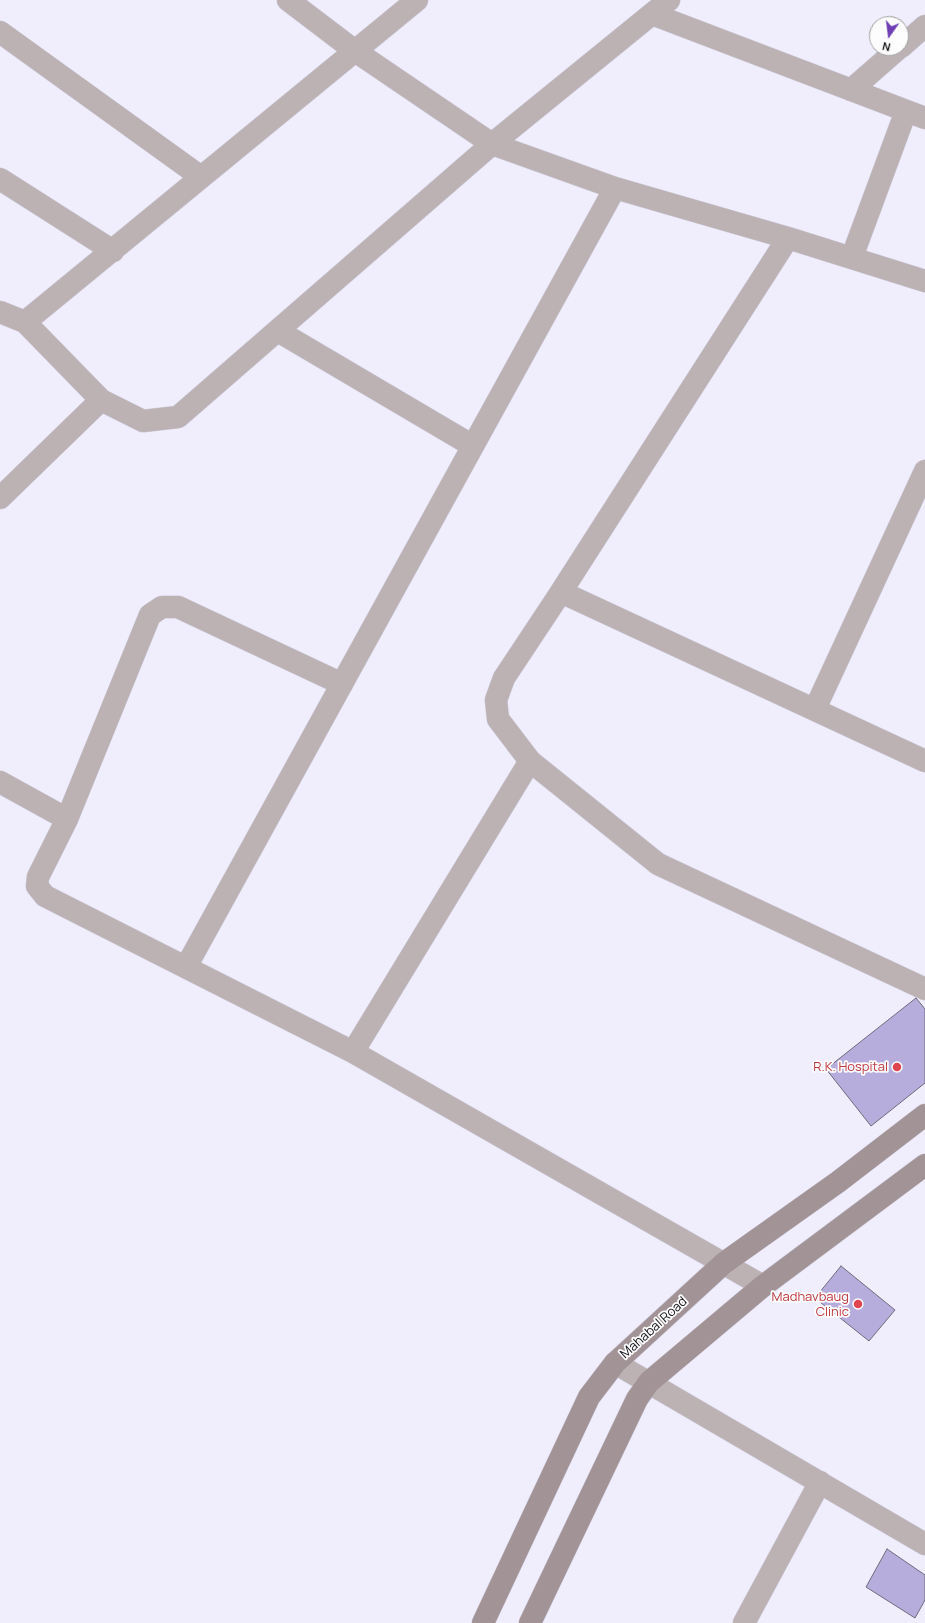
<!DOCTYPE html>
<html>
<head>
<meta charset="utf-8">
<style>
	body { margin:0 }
	#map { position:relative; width:925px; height:1623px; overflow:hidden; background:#f0edfd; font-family:Manrope,sans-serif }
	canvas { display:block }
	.north { position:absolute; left:869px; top:16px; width:40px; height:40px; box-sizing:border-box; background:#fdfdfd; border:1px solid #a0a0a2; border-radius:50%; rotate:194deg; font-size:11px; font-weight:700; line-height:16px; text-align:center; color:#15141a }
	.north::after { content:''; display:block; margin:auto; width:14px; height:18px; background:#6f3eb5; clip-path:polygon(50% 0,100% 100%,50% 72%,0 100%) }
</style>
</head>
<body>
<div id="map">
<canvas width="925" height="1623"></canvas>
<div class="north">N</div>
</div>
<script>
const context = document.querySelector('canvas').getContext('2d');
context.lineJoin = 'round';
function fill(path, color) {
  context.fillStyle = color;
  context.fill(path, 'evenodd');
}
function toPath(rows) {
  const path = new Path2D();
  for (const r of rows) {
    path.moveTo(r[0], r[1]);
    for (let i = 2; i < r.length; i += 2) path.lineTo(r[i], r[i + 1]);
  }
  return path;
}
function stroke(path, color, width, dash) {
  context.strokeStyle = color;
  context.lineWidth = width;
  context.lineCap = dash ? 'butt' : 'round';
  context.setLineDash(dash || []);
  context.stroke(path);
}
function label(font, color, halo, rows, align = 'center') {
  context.font = font + ' Manrope,sans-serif';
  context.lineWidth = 3.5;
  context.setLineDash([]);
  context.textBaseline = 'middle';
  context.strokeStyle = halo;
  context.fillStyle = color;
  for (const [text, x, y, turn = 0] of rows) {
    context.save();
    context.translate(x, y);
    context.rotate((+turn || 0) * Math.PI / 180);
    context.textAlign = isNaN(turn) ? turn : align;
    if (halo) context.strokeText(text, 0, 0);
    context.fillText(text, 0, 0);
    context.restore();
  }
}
const building = toPath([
	[916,998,925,1009,925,1083,871,1126,826,1069,916,998],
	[841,1266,895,1310,869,1341,815,1298,841,1266],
	[887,1549,925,1575,925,1600,915,1618,866,1587,887,1549]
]);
const street = toPath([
	[288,0,355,51,492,144,615,188,788,238,925,281],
	[652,14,925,118],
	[0,32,201,177],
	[901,47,925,26],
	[851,90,899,48],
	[0,179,113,251],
	[788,238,561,592,925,761],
	[852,257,906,111],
	[0,312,25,322,101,400,143,421,178,417,492,144,669,0],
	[25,322,417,0],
	[278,331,473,446],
	[0,498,101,400],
	[342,684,178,607,162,607,150,615,67,819,38,877,37,886,45,896,353,1052,763,1286],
	[815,709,925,471],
	[530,761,498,719,496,700,504,678,561,592],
	[0,782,67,819],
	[186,967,615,188],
	[353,1052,530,761,658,864,925,989],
	[615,1363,925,1544],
	[744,1623,820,1482]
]);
const secondary = toPath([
	[483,1623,589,1397,615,1363,724,1263,838,1182,925,1115],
	[530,1623,637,1399,649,1382,763,1286,925,1165]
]);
const markers = [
	[897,1067,5,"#e0444e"],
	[858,1304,5,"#e0444e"]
];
const healthNames = [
	["R.K. Hospital",888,1067],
	["Madhavbaug",849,1297],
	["Clinic",849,1312]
];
const streetNames = [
	["Mahabal Road",654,1328,-42]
];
fill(building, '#b7addc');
stroke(building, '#6e6b7c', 1);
stroke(street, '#cdcad9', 23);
stroke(secondary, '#cdcad9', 23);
stroke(street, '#bcb2b3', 22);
stroke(secondary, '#a29396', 22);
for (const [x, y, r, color] of markers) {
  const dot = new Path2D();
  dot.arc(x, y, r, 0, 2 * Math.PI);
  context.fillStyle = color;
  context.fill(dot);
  stroke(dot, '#fdfdfd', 1.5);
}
label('13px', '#be3a42', '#fdfdfd', healthNames, 'right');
label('13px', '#15141a', '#fdfdfd', streetNames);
</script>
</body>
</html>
